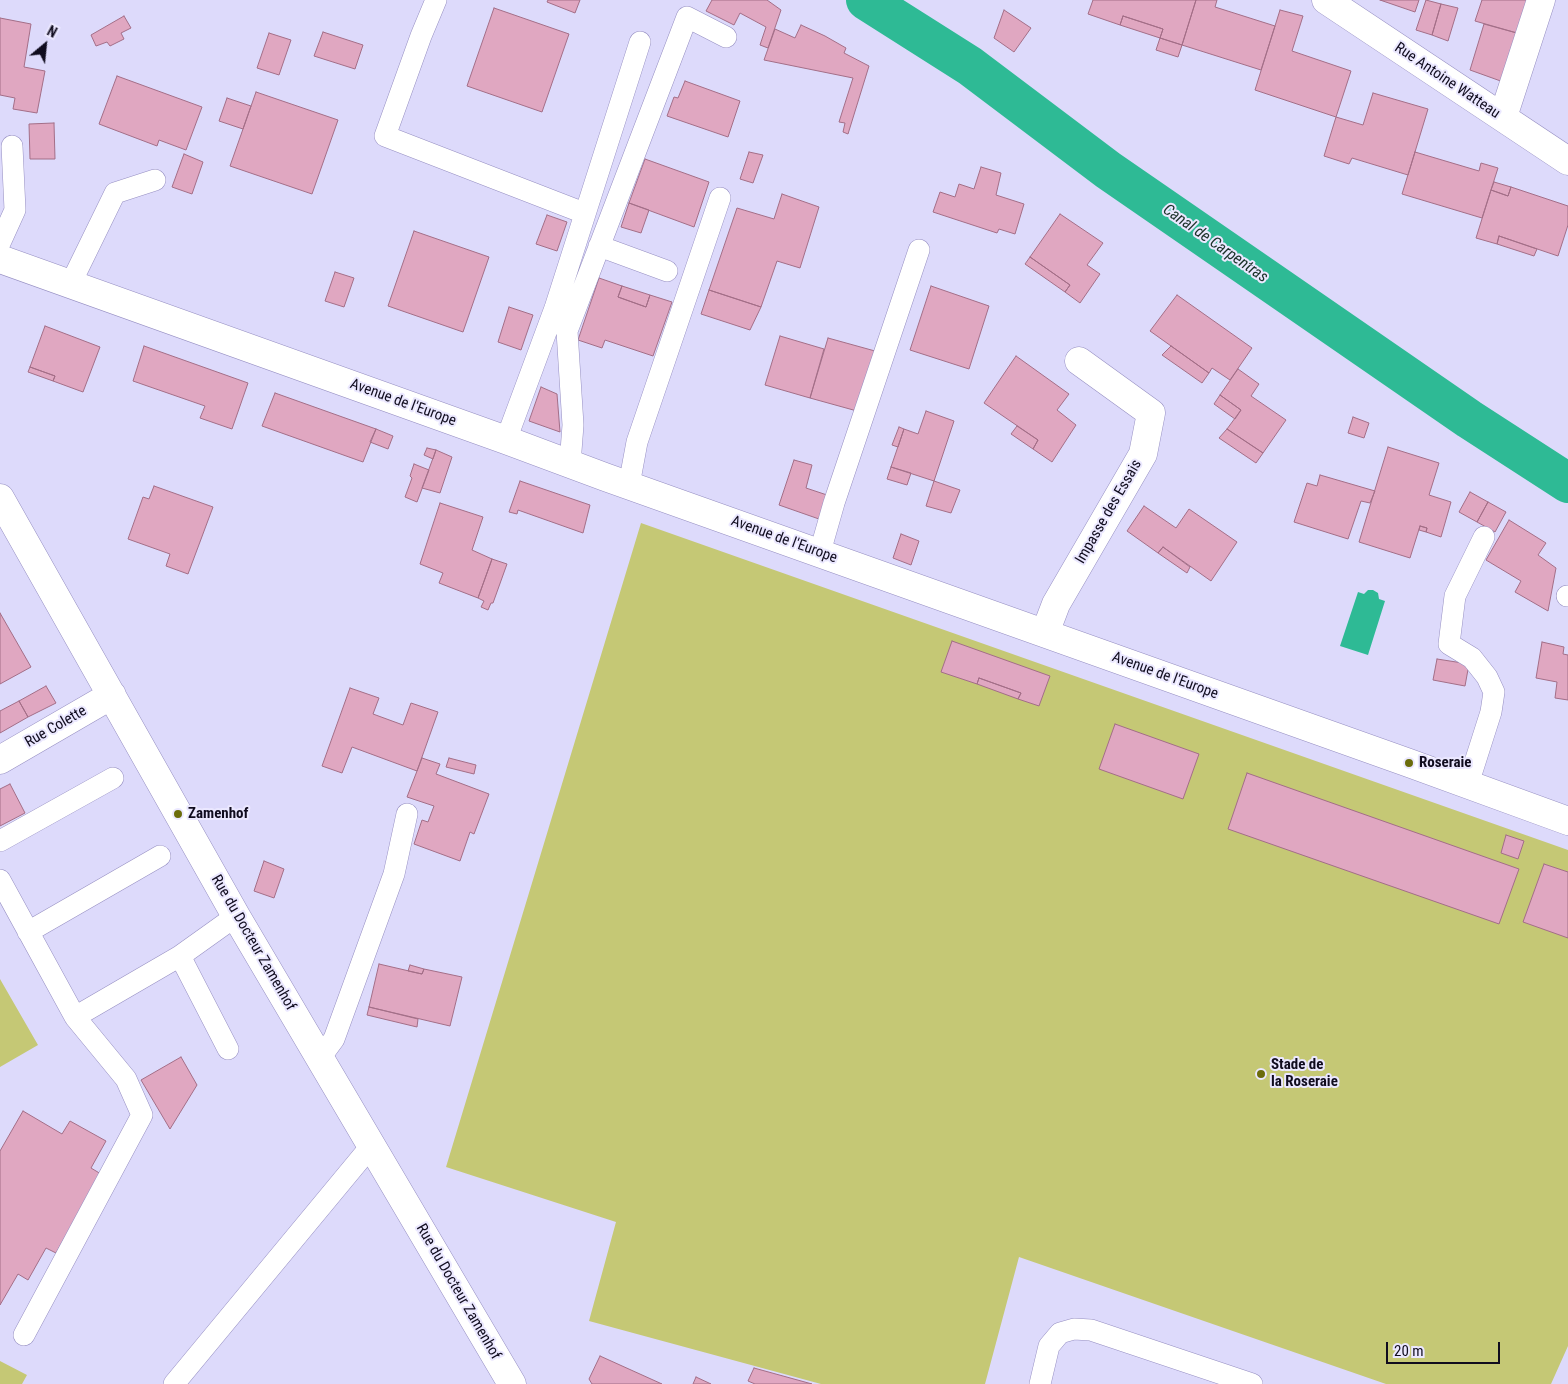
<!DOCTYPE html>
<html>
<head>
<meta charset="utf-8">
<style>
	body { margin:0 }
	#map { position:relative; width:1568px; height:1384px; overflow:hidden; background:#dddafb; font-family:"Roboto Condensed",sans-serif }
	canvas { display:block }
	.north { position:absolute; left:20px; top:20px; width:50px; height:50px; -webkit-text-stroke:4px #ebe8ff; paint-order:stroke; rotate:28deg; font-size:14px; font-weight:700; line-height:20px; text-align:center; color:#100c1e }
	.north::after { content:''; display:block; margin:auto; width:18px; height:22px; background:#100c1e; clip-path:polygon(50% 0,100% 100%,50% 72%,0 100%) }
	.scale { position:absolute; left:1386px; top:1342px; width:114px; height:22px; box-sizing:border-box; border:2px solid #100c1e; border-top:0; padding-left:6px; font-size:15px; line-height:18px; white-space:nowrap; color:#100c1e; -webkit-text-stroke:4px #ebe8ff; paint-order:stroke }
</style>
</head>
<body>
<div id="map">
<canvas width="1568" height="1384"></canvas>
<div class="north">N</div>
<div class="scale">20 m</div>
</div>
<script>
const context = document.querySelector('canvas').getContext('2d');
context.lineJoin = 'round';
function fill(path, color) {
  context.fillStyle = color;
  context.fill(path, 'evenodd');
}
function toPath(rows) {
  const path = new Path2D();
  for (const r of rows) {
    path.moveTo(r[0], r[1]);
    for (let i = 2; i < r.length; i += 2) path.lineTo(r[i], r[i + 1]);
  }
  return path;
}
function stroke(path, color, width, dash) {
  context.strokeStyle = color;
  context.lineWidth = width;
  context.lineCap = dash ? 'butt' : 'round';
  context.setLineDash(dash || []);
  context.stroke(path);
}
function label(font, color, halo, rows, align = 'center') {
  context.font = font + ' "Roboto Condensed",sans-serif';
  context.lineWidth = 4;
  context.setLineDash([]);
  context.textBaseline = 'middle';
  context.strokeStyle = halo;
  context.fillStyle = color;
  for (const [text, x, y, turn = 0] of rows) {
    context.save();
    context.translate(x, y);
    context.rotate((+turn || 0) * Math.PI / 180);
    context.textAlign = isNaN(turn) ? turn : align;
    if (halo) context.strokeText(text, 0, 0);
    context.fillText(text, 0, 0);
    context.restore();
  }
}
const green = toPath([
	[641,523,1568,850,1568,1346,1551,1384,1386,1384,1019,1257,985,1384,821,1384,589,1321,616,1222,446,1167],
	[0,979,38,1045,0,1067],
	[0,1361,27,1375,22,1384,0,1384]
]);
const water = toPath([
	[1368,590,1373,590,1378,593,1379,599,1385,601,1368,655,1340,646,1358,592,1364,594]
]);
const canal = toPath([
	[866,0,970,66,1108,170,1469,419,1568,483]
]);
const building = toPath([
	[548,0,580,0,575,13,547,2,548,0],
	[712,0,767,0,781,10,768,48,760,45,766,27,740,13,734,25,706,11,712,0],
	[1093,0,1196,0,1182,45,1160,38,1163,29,1123,16,1120,25,1088,14,1093,0],
	[1196,0,1217,0,1215,7,1275,26,1261,70,1182,45,1196,0],
	[1380,0,1419,0,1415,12,1380,0],
	[1426,0,1441,4,1432,35,1416,30,1426,0],
	[1482,0,1534,0,1524,35,1475,21,1482,0],
	[1441,4,1458,8,1448,41,1432,35,1441,4],
	[494,8,569,34,542,112,467,86,494,8],
	[1004,10,1031,28,1014,52,994,38,1004,10],
	[1280,10,1303,16,1292,51,1351,71,1336,117,1255,90,1280,10],
	[124,16,131,28,121,33,124,39,110,46,107,42,96,46,91,35,124,16],
	[1123,16,1163,29,1160,38,1120,25,1123,16],
	[0,18,31,24,24,67,45,71,37,113,13,109,15,98,0,95,0,18],
	[1484,24,1524,35,1509,84,1470,70,1484,24],
	[801,25,825,36,846,48,844,53,869,66,848,134,843,132,845,123,839,122,853,78,764,60,775,29,795,38,801,25],
	[323,32,363,45,355,69,314,56,323,32],
	[269,33,291,40,279,75,257,68,269,33],
	[1160,38,1182,45,1178,57,1156,50,1160,38],
	[117,76,202,107,186,150,159,140,157,146,99,124,117,76],
	[685,81,740,101,728,137,667,116,674,97,678,98,685,81],
	[256,92,338,120,312,194,230,166,256,92],
	[1373,93,1428,109,1408,175,1352,158,1349,164,1324,156,1336,117,1363,125,1373,93],
	[227,98,251,106,243,129,219,121,227,98],
	[54,123,55,159,30,159,29,124,54,123],
	[749,152,763,155,753,183,740,179,749,152],
	[1415,152,1479,171,1481,163,1498,168,1482,218,1402,194,1415,152],
	[184,154,203,162,192,194,172,187,184,154],
	[645,159,709,182,694,227,629,203,645,159],
	[981,167,1001,173,996,195,1024,204,1015,234,999,229,997,233,933,212,940,192,955,197,959,184,974,189,981,167],
	[1494,182,1511,187,1508,196,1491,190,1494,182],
	[1511,187,1568,206,1568,225,1558,256,1499,236,1497,244,1476,238,1491,190,1508,196,1511,187],
	[782,194,819,207,800,268,777,261,761,307,709,290,737,208,774,219,782,194],
	[629,203,649,210,641,233,621,227,629,203],
	[1060,214,1103,243,1087,265,1100,274,1080,303,1065,292,1070,285,1030,257,1060,214],
	[547,215,567,222,557,251,536,244,547,215],
	[414,231,489,257,463,332,388,306,414,231],
	[1499,236,1537,249,1534,256,1497,244,1499,236],
	[1030,257,1070,285,1065,292,1025,264,1030,257],
	[335,272,354,278,344,307,325,301,335,272],
	[599,278,622,286,618,297,646,307,650,295,672,302,653,356,605,340,602,348,578,340,599,278],
	[622,286,650,295,646,307,618,297,622,286],
	[931,286,989,306,969,369,910,350,931,286],
	[709,290,761,307,750,330,701,314,709,290],
	[1177,295,1252,348,1230,380,1212,368,1209,373,1150,331,1177,295],
	[509,307,533,315,521,350,498,342,509,307],
	[45,326,100,347,83,392,53,381,55,376,30,367,45,326],
	[780,336,824,349,810,398,765,385,780,336],
	[828,338,875,351,857,411,810,398,828,338],
	[144,346,248,383,232,429,200,418,205,406,133,381,144,346],
	[1171,346,1209,373,1202,383,1162,355,1171,346],
	[1016,356,1069,394,1057,410,1076,425,1052,462,1033,449,1038,440,984,403,1016,356],
	[30,367,55,376,53,381,28,372,30,367],
	[1238,369,1259,384,1251,396,1286,420,1263,453,1227,429,1241,410,1220,395,1238,369],
	[541,387,557,394,560,432,529,421,541,387],
	[275,393,376,429,363,462,262,426,275,393],
	[1220,395,1241,410,1235,419,1214,404,1220,395],
	[926,411,954,421,934,481,891,467,904,429,918,434,926,411],
	[1353,417,1369,423,1364,438,1348,433,1353,417],
	[1017,426,1038,440,1033,449,1011,434,1017,426],
	[899,427,904,429,898,447,892,445,899,427],
	[376,429,393,436,388,449,370,442,376,429],
	[1227,429,1263,453,1256,463,1219,438,1227,429],
	[1388,447,1439,463,1429,495,1451,502,1441,537,1426,532,1427,528,1420,526,1410,558,1359,542,1388,447],
	[427,448,436,450,433,459,424,455,427,448],
	[436,450,452,457,440,493,422,488,436,450],
	[794,460,812,465,806,488,827,495,819,519,779,505,794,460],
	[414,464,429,470,417,502,405,497,412,478,410,476,414,464],
	[891,467,911,473,907,485,887,479,891,467],
	[1320,475,1375,491,1370,503,1361,501,1348,539,1294,522,1307,483,1317,486,1320,475],
	[520,481,590,505,583,533,518,510,517,514,509,512,520,481],
	[934,481,960,490,951,513,926,506,934,481],
	[154,486,213,507,188,574,166,566,170,554,128,539,143,497,149,499,154,486],
	[1470,492,1488,502,1477,522,1459,512,1470,492],
	[1488,502,1506,512,1495,532,1477,522,1488,502],
	[440,503,483,517,472,550,492,559,478,598,439,583,443,573,420,564,440,503],
	[1144,506,1176,528,1189,509,1237,542,1211,581,1163,547,1158,553,1127,531,1144,506],
	[1509,520,1546,543,1538,555,1556,568,1548,611,1515,592,1521,581,1486,560,1509,520],
	[1420,526,1427,528,1426,532,1419,530,1420,526],
	[901,534,919,541,911,565,893,558,901,534],
	[1163,547,1190,567,1187,573,1158,553,1163,547],
	[492,559,507,564,493,603,491,603,488,610,481,607,484,601,478,598,492,559],
	[0,613,31,667,0,684,0,613],
	[952,641,1050,676,1039,706,1018,699,1021,693,979,678,977,684,941,672,952,641],
	[1542,642,1564,647,1563,654,1568,655,1568,700,1555,698,1557,682,1536,678,1542,642],
	[1437,659,1469,664,1465,686,1433,680,1437,659],
	[979,678,1021,693,1018,699,977,684,979,678],
	[46,686,56,703,28,717,19,701,46,686],
	[350,688,379,698,373,714,403,725,411,703,438,712,417,771,352,747,342,773,322,766,350,688],
	[19,701,28,717,0,733,0,711,19,701],
	[1115,724,1199,754,1183,799,1099,769,1115,724],
	[422,758,440,764,436,774,489,794,474,834,470,832,460,861,414,844,422,820,428,822,434,806,407,797,422,758],
	[449,758,476,765,474,774,446,767,449,758],
	[1247,773,1519,869,1499,924,1228,829,1247,773],
	[10,784,25,813,0,826,0,789,10,784],
	[1506,835,1524,841,1518,859,1501,853,1506,835],
	[264,861,284,869,274,898,254,891,264,861],
	[1544,864,1568,872,1568,938,1523,922,1544,864],
	[379,964,422,974,424,969,462,977,450,1026,369,1007,379,964],
	[410,965,424,969,422,974,408,971,410,965],
	[369,1007,418,1019,417,1027,367,1015,369,1007],
	[181,1057,197,1085,170,1129,141,1080,181,1057],
	[23,1111,62,1134,70,1121,106,1141,91,1168,101,1174,56,1253,46,1248,28,1280,18,1274,0,1305,0,1151,23,1111],
	[600,1356,662,1384,592,1384,589,1379,600,1356],
	[754,1368,812,1384,755,1384,748,1381,754,1368],
	[696,1377,711,1384,693,1384,696,1377]
]);
const service = toPath([
	[436,0,421,36,385,136,584,213],
	[0,243,15,210,12,146],
	[599,246,667,271],
	[70,285,115,193,155,180],
	[506,440,555,308,640,42],
	[570,464,573,425,567,331,687,17,726,37],
	[629,485,637,442,720,198],
	[820,552,834,503,919,250],
	[1567,596,1568,596],
	[1468,784,1491,712,1494,692,1487,677,1472,658,1449,644,1455,596,1484,537],
	[0,841,113,778],
	[0,880,75,1017,180,956,236,916],
	[28,932,160,856],
	[180,956,228,1049],
	[320,1058,334,1039,394,874,407,814],
	[24,1335,142,1115,126,1079,75,1017],
	[174,1384,371,1146],
	[1040,1384,1049,1346,1060,1333,1074,1329,1091,1330,1252,1384]
]);
const minor = toPath([
	[1326,0,1568,161],
	[1503,117,1541,0],
	[0,498,236,916,512,1384],
	[1045,633,1056,604,1143,454,1151,413,1079,361],
	[0,760,112,695]
]);
const secondary = toPath([
	[0,259,506,440,605,477,1409,763,1568,821]
]);
const markers = [
	[1409,763,5,"#6b6c0c"],
	[178,814,5,"#6b6c0c"],
	[1261,1074,5,"#6b6c0c"]
];
const streetNames = [
	["Rue Antoine Watteau",1447,81,34],
	["Avenue de l'Europe",403,403,20],
	["Impasse des Essais",1109,512,-60],
	["Avenue de l'Europe",784,540,20],
	["Avenue de l'Europe",1165,676,20],
	["Rue Colette",56,727,-30],
	["Rue du Docteur Zamenhof",253,943,60],
	["Rue du Docteur Zamenhof",458,1292,60]
];
const poiNames = [
	["Roseraie",1419,763],
	["Zamenhof",188,814],
	["Stade de",1271,1065],
	["la Roseraie",1271,1082]
];
const waterNames = [
	["Canal de Carpentras",1215,244,35]
];
fill(green, '#c5c875');
fill(water, '#2eba95');
stroke(canal, '#2eba95', 40);
fill(building, '#e0a7c1');
stroke(building, '#a36e87', 1);
stroke(service, '#968fc2', 22);
stroke(minor, '#968fc2', 29);
stroke(secondary, '#968fc2', 29);
stroke(service, '#fff', 21);
stroke(minor, '#fff', 28);
stroke(secondary, '#fff', 28);
for (const [x, y, r, color] of markers) {
  const dot = new Path2D();
  dot.arc(x, y, r, 0, 2 * Math.PI);
  context.fillStyle = color;
  context.fill(dot);
  stroke(dot, '#ebe8ff', 2);
}
label('15px', '#100c1e', '#ebe8ff', streetNames);
label('bold 15px', '#100c1e', '#ebe8ff', poiNames, 'left');
label('italic 16px', '#1b3129', '#ebe8ff', waterNames);
</script>
</body>
</html>
